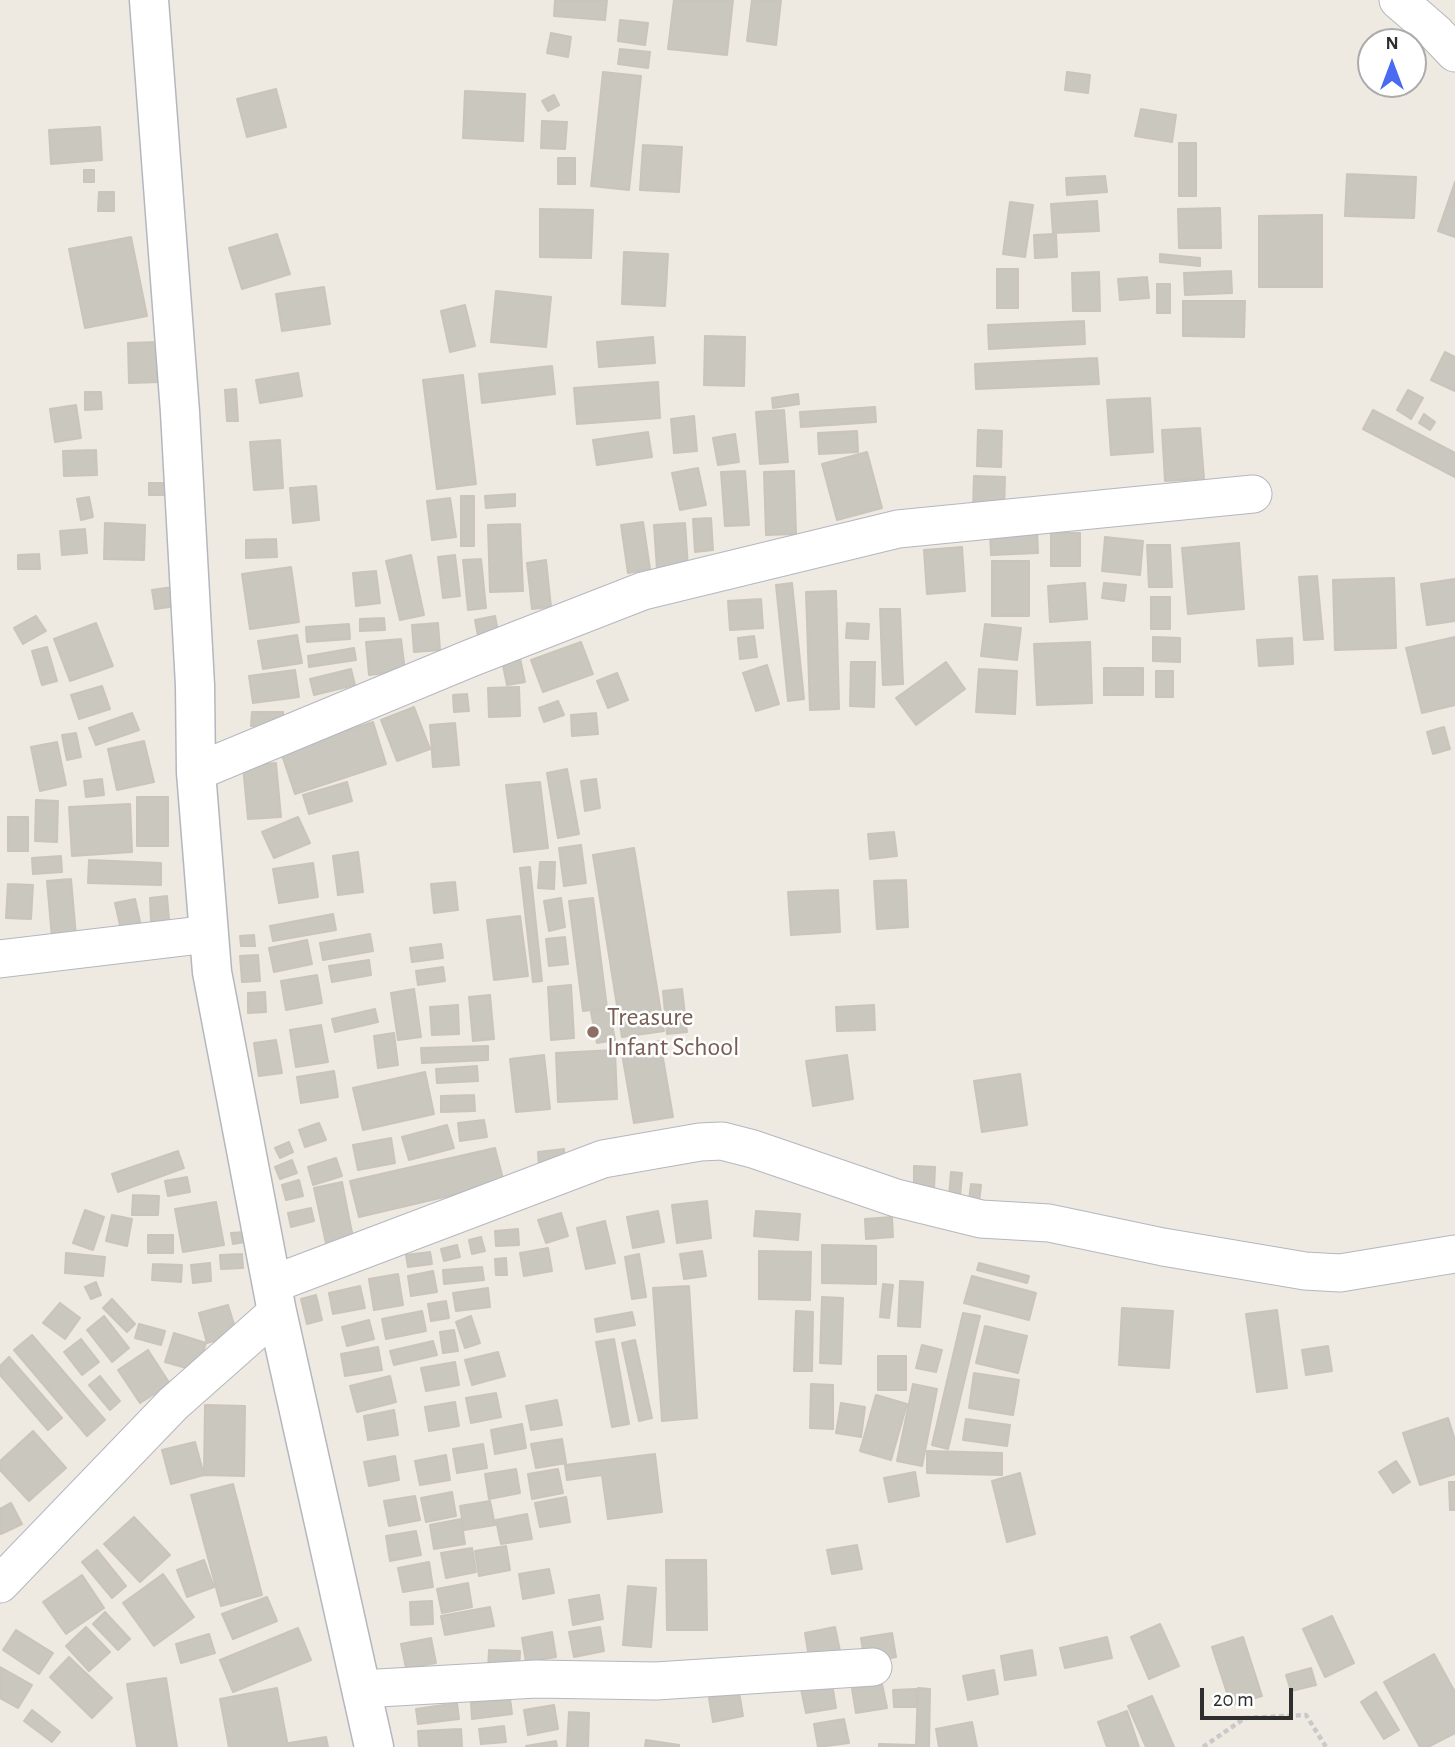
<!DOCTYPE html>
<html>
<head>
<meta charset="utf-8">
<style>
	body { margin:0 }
	#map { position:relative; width:1455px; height:1747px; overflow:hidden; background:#eee9e1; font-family:"Alegreya Sans",sans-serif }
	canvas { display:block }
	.north { position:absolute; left:1357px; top:28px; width:70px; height:70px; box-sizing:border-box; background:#fff; border:2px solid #ababab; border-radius:50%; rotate:0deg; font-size:19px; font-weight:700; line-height:28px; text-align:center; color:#2e2e2e }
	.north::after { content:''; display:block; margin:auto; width:24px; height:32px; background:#4b6af2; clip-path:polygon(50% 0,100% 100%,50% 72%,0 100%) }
	.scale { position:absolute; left:1200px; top:1688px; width:93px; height:32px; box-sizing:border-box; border:4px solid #2e2e2e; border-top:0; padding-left:9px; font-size:21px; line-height:24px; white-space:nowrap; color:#2e2e2e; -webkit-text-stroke:5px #fff; paint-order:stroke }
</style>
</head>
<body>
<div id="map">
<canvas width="1455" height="1747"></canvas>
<div class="north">N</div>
<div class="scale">20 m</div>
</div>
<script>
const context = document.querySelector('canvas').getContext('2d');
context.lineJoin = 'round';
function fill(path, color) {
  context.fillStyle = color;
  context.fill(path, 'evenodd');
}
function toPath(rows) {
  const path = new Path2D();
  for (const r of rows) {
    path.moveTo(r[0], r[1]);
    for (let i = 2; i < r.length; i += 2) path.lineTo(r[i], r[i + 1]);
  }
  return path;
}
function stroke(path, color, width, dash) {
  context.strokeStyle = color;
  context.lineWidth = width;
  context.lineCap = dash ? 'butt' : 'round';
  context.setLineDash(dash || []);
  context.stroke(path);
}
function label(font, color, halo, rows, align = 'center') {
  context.font = font + ' "Alegreya Sans",sans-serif';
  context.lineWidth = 5;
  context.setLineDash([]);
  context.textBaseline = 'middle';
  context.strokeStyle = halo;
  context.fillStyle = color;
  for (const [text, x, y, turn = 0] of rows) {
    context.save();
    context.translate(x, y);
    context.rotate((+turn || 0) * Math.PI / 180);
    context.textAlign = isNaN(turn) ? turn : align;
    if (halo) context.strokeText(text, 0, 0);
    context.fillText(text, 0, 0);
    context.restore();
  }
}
const building = toPath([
	[555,0,607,0,605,20,554,16,555,0],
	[674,0,733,0,727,55,668,49,674,0],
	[752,0,781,0,776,45,747,41,752,0],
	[620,20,648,23,645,45,618,41,620,20],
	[551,33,571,37,568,57,547,53,551,33],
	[620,49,650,52,648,68,618,64,620,49],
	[603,72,641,76,629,190,591,186,603,72],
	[1067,72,1090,75,1088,93,1065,90,1067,72],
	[276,89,286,127,247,137,237,99,276,89],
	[465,91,525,94,523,141,463,138,465,91],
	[554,95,559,105,548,111,542,101,554,95],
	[1141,109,1176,115,1172,142,1135,136,1141,109],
	[542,121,567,122,565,149,541,148,542,121],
	[100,127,102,160,51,164,49,130,100,127],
	[1179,143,1196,143,1196,196,1179,196,1179,143],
	[643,145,682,147,679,192,640,190,643,145],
	[558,158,575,158,575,184,558,184,558,158],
	[84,170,94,170,94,182,84,182,84,170],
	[1347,174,1416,177,1414,218,1345,216,1347,174],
	[1105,176,1107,192,1067,195,1066,178,1105,176],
	[1455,182,1455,237,1438,231,1455,182],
	[99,192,114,192,114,211,98,211,99,192],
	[1097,201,1099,231,1053,233,1051,204,1097,201],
	[1010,202,1033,205,1025,257,1003,254,1010,202],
	[1220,208,1221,248,1179,248,1178,209,1220,208],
	[540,209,593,210,591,258,540,257,540,209],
	[1322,215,1322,287,1259,287,1259,216,1322,215],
	[277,234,290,274,242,289,229,248,277,234],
	[1056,234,1057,257,1035,258,1034,235,1056,234],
	[131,237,147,316,85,328,69,249,131,237],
	[624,252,668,254,665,306,622,304,624,252],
	[1160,254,1200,258,1200,266,1160,262,1160,254],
	[997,269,1018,269,1018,308,997,308,997,269],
	[1231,271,1232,293,1185,295,1184,273,1231,271],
	[1099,272,1100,311,1073,311,1072,273,1099,272],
	[1147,277,1149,298,1120,300,1118,279,1147,277],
	[1157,284,1170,284,1170,313,1157,313,1157,284],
	[324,287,330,324,282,331,276,294,324,287],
	[496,291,551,297,546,347,491,342,496,291],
	[1183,301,1245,301,1244,337,1183,336,1183,301],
	[465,305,475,346,450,352,441,311,465,305],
	[1084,321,1085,344,989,349,988,325,1084,321],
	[705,336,745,337,744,386,704,385,705,336],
	[653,337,655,363,599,367,597,342,653,337],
	[159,342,160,382,129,383,128,343,159,342],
	[1445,352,1455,357,1455,391,1431,380,1445,352],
	[1097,358,1099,384,976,389,975,364,1097,358],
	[552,366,555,394,482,403,479,374,552,366],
	[298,373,302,396,260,403,256,380,298,373],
	[463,375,476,484,437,489,423,380,463,375],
	[658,382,660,418,577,424,574,388,658,382],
	[236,389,238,421,227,421,225,390,236,389],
	[1408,390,1423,398,1411,419,1397,410,1408,390],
	[85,392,101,392,102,409,85,410,85,392],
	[798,394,799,404,773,408,772,398,798,394],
	[1150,398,1153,452,1111,455,1107,400,1150,398],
	[76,405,81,438,55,442,50,409,76,405],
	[875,407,876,422,801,427,800,412,875,407],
	[784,410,788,462,760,464,756,412,784,410],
	[1373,410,1455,453,1455,477,1363,429,1373,410],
	[1424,414,1435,422,1430,430,1419,423,1424,414],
	[694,416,697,451,674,453,671,419,694,416],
	[1200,428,1204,479,1165,481,1162,430,1200,428],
	[978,430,1002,431,1001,467,977,466,978,430],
	[857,431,858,452,819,454,818,433,857,431],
	[648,432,652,457,597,465,593,440,648,432],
	[735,434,739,462,718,465,713,438,735,434],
	[280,440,283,488,254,490,250,442,280,440],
	[96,450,97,475,64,476,63,451,96,450],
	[867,452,882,508,837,520,822,464,867,452],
	[698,468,706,505,680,510,672,473,698,468],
	[745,471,749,525,725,526,721,472,745,471],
	[794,471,796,534,766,535,764,472,794,471],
	[974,476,1005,477,1004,510,973,509,974,476],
	[149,483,169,483,169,495,149,495,149,483],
	[316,486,319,520,293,523,290,488,316,486],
	[515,494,515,506,486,508,485,496,515,494],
	[461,496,474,496,474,546,461,546,461,496],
	[89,497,93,517,81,520,77,499,89,497],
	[450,498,456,537,432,540,427,501,450,498],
	[711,518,713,550,695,552,693,519,711,518],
	[643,522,650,569,628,573,621,525,643,522],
	[105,523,145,525,144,560,104,559,105,523],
	[685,523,688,568,657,570,654,525,685,523],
	[520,524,523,591,490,592,488,525,520,524],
	[85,529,87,553,62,555,60,531,85,529],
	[1037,530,1038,553,991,555,990,532,1037,530],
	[1051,533,1080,533,1080,566,1051,566,1051,533],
	[1105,537,1143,541,1140,575,1102,571,1105,537],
	[276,539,277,557,246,558,246,540,276,539],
	[1239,543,1244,609,1188,614,1182,548,1239,543],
	[1147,545,1170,545,1172,587,1149,587,1147,545],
	[962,547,965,591,927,594,924,550,962,547],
	[39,554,40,569,18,569,18,555,39,554],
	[411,555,424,615,400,620,386,561,411,555],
	[455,555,460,596,443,598,438,557,455,555],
	[481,559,486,608,468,610,463,560,481,559],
	[546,560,551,607,532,609,527,563,546,560],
	[992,561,1029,561,1029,616,992,616,992,561],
	[291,567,299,622,250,629,242,574,291,567],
	[376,571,380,603,356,606,353,573,376,571],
	[1317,576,1323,639,1304,640,1299,577,1317,576],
	[1394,578,1396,648,1335,650,1333,580,1394,578],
	[1455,579,1455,621,1427,625,1421,584,1455,579],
	[792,583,804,699,788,701,776,585,792,583],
	[1085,583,1087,619,1050,622,1048,586,1085,583],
	[1104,583,1126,585,1124,601,1102,598,1104,583],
	[173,587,176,606,155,609,152,590,173,587],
	[836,591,839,709,810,710,806,592,836,591],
	[1151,597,1170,597,1170,629,1151,629,1151,597],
	[761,599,763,628,730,630,728,601,761,599],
	[880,609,900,609,903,684,883,685,880,609],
	[36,616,46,631,23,644,14,628,36,616],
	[495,616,499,637,479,641,475,620,495,616],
	[384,618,385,630,360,631,360,619,384,618],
	[96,623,113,666,70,681,54,639,96,623],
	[438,623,440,650,414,652,412,625,438,623],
	[847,623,869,624,868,639,846,638,847,623],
	[349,624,350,639,307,642,306,627,349,624],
	[985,624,1021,628,1017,660,981,656,985,624],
	[297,635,302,663,263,669,258,641,297,635],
	[754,636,757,657,740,659,738,638,754,636],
	[1153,637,1180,638,1180,662,1153,661,1153,637],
	[1455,637,1455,705,1422,713,1406,648,1455,637],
	[1292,638,1293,664,1259,666,1257,640,1292,638],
	[401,639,405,671,369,675,366,642,401,639],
	[581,642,593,674,543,692,531,660,581,642],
	[1090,642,1092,703,1037,705,1034,644,1090,642],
	[47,647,57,681,42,685,32,651,47,647],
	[354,648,356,660,309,667,308,656,354,648],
	[520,658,525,682,507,685,502,661,520,658],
	[851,662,875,662,874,707,850,706,851,662],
	[946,662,965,689,916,725,896,698,946,662],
	[767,665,779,704,756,711,743,673,767,665],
	[1104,668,1143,668,1143,695,1104,695,1104,668],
	[351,669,355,685,314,695,310,679,351,669],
	[979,669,1017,671,1015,714,976,712,979,669],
	[295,670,299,697,253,703,249,676,295,670],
	[1156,671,1173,671,1173,697,1156,697,1156,671],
	[617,673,628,700,608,708,597,681,617,673],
	[102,686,110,709,79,719,71,695,102,686],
	[519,687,520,716,489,717,488,688,519,687],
	[467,694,469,711,454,712,453,695,467,694],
	[558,701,564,715,544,722,539,708,558,701],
	[414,707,430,749,397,761,381,720,414,707],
	[252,712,283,712,283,726,251,726,252,712],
	[132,713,139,730,96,745,89,728,132,713],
	[596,713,598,734,572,736,571,715,596,713],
	[373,722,386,764,295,794,281,752,373,722],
	[455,723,459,765,433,767,430,725,455,723],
	[1444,727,1450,749,1433,754,1427,732,1444,727],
	[76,733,81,757,67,760,62,735,76,733],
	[144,741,154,782,117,790,108,749,144,741],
	[57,742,66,785,40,791,31,747,57,742],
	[276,763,281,817,248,819,243,766,276,763],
	[567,769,579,834,558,838,547,773,567,769],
	[102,779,104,795,86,797,84,781,102,779],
	[596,779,600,808,585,811,581,781,596,779],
	[347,782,352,801,309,814,303,795,347,782],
	[540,782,548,848,514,852,506,785,540,782],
	[137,797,168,797,168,846,137,846,137,797],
	[36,800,58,801,57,842,35,841,36,800],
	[130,804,132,852,72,856,69,807,130,804],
	[8,817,28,817,28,851,8,851,8,817],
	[298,817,310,843,274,858,262,832,298,817],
	[894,832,897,856,870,859,868,834,894,832],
	[581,845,586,883,564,886,559,848,581,845],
	[634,848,664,1031,622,1037,593,855,634,848],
	[358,852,363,892,338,895,333,856,358,852],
	[61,856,62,872,33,874,32,858,61,856],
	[89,860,161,863,161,885,88,883,89,860],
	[540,862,555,862,554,889,538,888,540,862],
	[313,863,318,897,279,903,273,869,313,863],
	[530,867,542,981,533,982,520,868,530,867],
	[71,879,76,936,52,938,47,881,71,879],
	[906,880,908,927,877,929,874,881,906,880],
	[455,882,458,910,434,913,431,884,455,882],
	[8,884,33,885,31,919,6,918,8,884],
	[838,890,840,932,791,935,788,892,838,890],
	[167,896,169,920,151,921,150,898,167,896],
	[561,898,565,927,549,931,544,901,561,898],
	[593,898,607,1008,583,1011,569,901,593,898],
	[135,899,141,926,121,930,115,903,135,899],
	[333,914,336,930,273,941,270,926,333,914],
	[520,916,528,976,494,980,487,920,520,916],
	[370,934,373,951,323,960,320,943,370,934],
	[254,935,255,946,241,946,240,936,254,935],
	[565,937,568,964,549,966,546,939,565,937],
	[307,940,312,964,274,972,269,948,307,940],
	[441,944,443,958,412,962,410,948,441,944],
	[258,955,260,981,242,982,240,956,258,955],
	[369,960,371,975,332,982,329,966,369,960],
	[443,967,445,981,418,985,416,971,443,967],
	[317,975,322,1003,286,1010,281,981,317,975],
	[571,985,574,1038,551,1040,548,987,571,985],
	[414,989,421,1037,398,1040,391,993,414,989],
	[682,989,687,1032,667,1034,663,991,682,989],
	[265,992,266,1012,248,1013,248,993,265,992],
	[490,995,494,1039,473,1041,469,997,490,995],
	[458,1005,459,1034,432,1035,430,1007,458,1005],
	[874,1005,875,1030,837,1031,836,1007,874,1005],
	[375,1009,378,1022,335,1032,332,1019,375,1009],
	[609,1009,615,1040,597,1043,591,1012,609,1009],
	[321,1025,328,1062,296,1067,290,1030,321,1025],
	[394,1033,398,1065,378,1068,374,1036,394,1033],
	[276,1040,282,1073,259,1076,254,1043,276,1040],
	[660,1041,673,1117,634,1123,621,1048,660,1041],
	[488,1046,488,1060,422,1063,421,1048,488,1046],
	[615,1050,617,1099,558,1102,556,1053,615,1050],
	[544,1055,550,1109,516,1112,510,1059,544,1055],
	[847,1055,853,1099,813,1106,806,1061,847,1055],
	[477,1066,478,1081,437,1083,436,1069,477,1066],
	[334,1071,338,1097,301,1103,297,1077,334,1071],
	[425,1072,434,1114,363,1130,353,1088,425,1072],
	[1020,1074,1027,1125,982,1132,974,1081,1020,1074],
	[474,1095,475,1111,441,1112,441,1096,474,1095],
	[484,1120,487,1137,460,1141,458,1123,484,1120],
	[319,1123,326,1140,305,1147,299,1130,319,1123],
	[447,1125,454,1148,409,1160,402,1137,447,1125],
	[391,1138,395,1163,358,1170,353,1145,391,1138],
	[289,1142,293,1152,280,1158,275,1148,289,1142],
	[495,1148,504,1183,359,1217,350,1181,495,1148],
	[564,1149,565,1166,539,1168,538,1152,564,1149],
	[178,1151,184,1168,118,1192,112,1174,178,1151],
	[336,1158,342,1176,313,1185,308,1167,336,1158],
	[292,1160,297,1173,280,1179,275,1167,292,1160],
	[914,1166,935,1167,934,1189,914,1188,914,1166],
	[951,1172,962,1173,960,1197,949,1196,951,1172],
	[187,1177,190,1192,168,1196,165,1181,187,1177],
	[299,1180,303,1196,286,1200,282,1185,299,1180],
	[342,1182,354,1243,327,1248,314,1188,342,1182],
	[971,1184,981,1185,979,1203,969,1201,971,1184],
	[133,1195,159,1196,158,1215,132,1215,133,1195],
	[707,1201,711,1238,677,1243,672,1205,707,1201],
	[216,1202,224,1245,183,1252,175,1209,216,1202],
	[311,1208,314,1221,291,1227,288,1213,311,1208],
	[85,1210,104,1217,93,1250,73,1243,85,1210],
	[658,1211,664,1242,633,1248,627,1217,658,1211],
	[756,1211,800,1214,798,1240,754,1236,756,1211],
	[561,1213,568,1236,546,1243,538,1220,561,1213],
	[112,1215,132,1219,127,1246,106,1241,112,1215],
	[892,1217,893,1237,866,1239,865,1219,892,1217],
	[605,1221,615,1263,586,1269,577,1228,605,1221],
	[518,1229,519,1245,496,1246,495,1231,518,1229],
	[244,1232,245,1242,233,1244,231,1233,244,1232],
	[148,1235,173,1235,173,1253,148,1253,148,1235],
	[481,1237,485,1251,472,1254,469,1240,481,1237],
	[457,1245,460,1257,444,1261,441,1249,457,1245],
	[822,1245,876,1246,876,1284,822,1283,822,1245],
	[548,1248,552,1271,524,1276,520,1253,548,1248],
	[702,1251,706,1276,684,1279,680,1254,702,1251],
	[759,1251,811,1252,810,1300,759,1299,759,1251],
	[430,1252,432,1264,408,1267,406,1255,430,1252],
	[66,1253,105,1257,103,1276,65,1273,66,1253],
	[242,1254,243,1268,221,1269,220,1255,242,1254],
	[639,1254,646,1297,632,1299,625,1257,639,1254],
	[506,1258,507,1275,496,1275,495,1259,506,1258],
	[210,1263,211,1281,193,1283,191,1265,210,1263],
	[979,1263,1029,1276,1027,1283,977,1270,979,1263],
	[153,1264,182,1265,181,1282,152,1280,153,1264],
	[482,1267,484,1280,444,1284,443,1270,482,1267],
	[433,1271,437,1292,411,1296,408,1276,433,1271],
	[398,1274,403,1305,374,1310,369,1279,398,1274],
	[972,1276,1036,1293,1029,1320,964,1303,972,1276],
	[900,1281,923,1282,920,1327,898,1326,900,1281],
	[96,1282,101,1295,91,1299,85,1287,96,1282],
	[883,1284,893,1285,889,1318,880,1317,883,1284],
	[360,1286,365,1308,333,1314,329,1293,360,1286],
	[689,1286,697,1418,662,1421,653,1288,689,1286],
	[488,1288,490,1307,456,1311,453,1293,488,1288],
	[316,1295,322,1320,307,1324,301,1299,316,1295],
	[822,1297,843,1298,841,1364,820,1363,822,1297],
	[112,1299,135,1324,127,1332,103,1308,112,1299],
	[446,1301,449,1318,431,1321,428,1304,446,1301],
	[60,1303,80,1318,65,1339,43,1323,60,1303],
	[228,1305,237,1334,207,1343,199,1313,228,1305],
	[1122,1308,1173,1311,1169,1368,1119,1365,1122,1308],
	[1277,1310,1287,1388,1257,1392,1246,1314,1277,1310],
	[422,1311,426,1331,386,1339,382,1319,422,1311],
	[796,1311,813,1312,812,1371,794,1371,796,1311],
	[632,1312,635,1325,597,1332,595,1319,632,1312],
	[963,1313,980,1316,948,1449,932,1445,963,1313],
	[104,1316,129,1348,112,1362,87,1330,104,1316],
	[471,1316,480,1343,465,1348,456,1322,471,1316],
	[369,1320,374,1339,347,1346,342,1327,369,1320],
	[139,1324,165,1331,161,1345,135,1338,139,1324],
	[985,1326,1027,1336,1018,1373,976,1363,985,1326],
	[454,1330,458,1351,443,1353,440,1332,454,1330],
	[174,1333,206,1343,197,1371,165,1362,174,1333],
	[32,1335,105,1420,87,1436,14,1350,32,1335],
	[81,1339,99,1362,82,1375,64,1352,81,1339],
	[614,1339,629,1424,612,1427,596,1342,614,1339],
	[635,1340,652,1418,639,1421,622,1343,635,1340],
	[433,1341,437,1355,394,1365,390,1351,433,1341],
	[922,1345,942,1350,936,1372,916,1368,922,1345],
	[1328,1346,1332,1371,1306,1375,1302,1350,1328,1346],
	[378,1347,382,1370,345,1376,341,1354,378,1347],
	[148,1350,170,1384,140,1403,118,1370,148,1350],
	[498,1352,505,1376,472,1385,465,1360,498,1352],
	[878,1356,906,1356,906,1390,878,1390,878,1356],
	[9,1357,62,1418,48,1430,0,1375,0,1366,9,1357],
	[455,1362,459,1385,426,1391,421,1368,455,1362],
	[974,1373,1019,1380,1013,1415,969,1408,974,1373],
	[100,1376,120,1401,110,1410,89,1385,100,1376],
	[390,1376,396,1402,357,1412,350,1386,390,1376],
	[811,1384,833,1385,833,1429,810,1428,811,1384],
	[913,1384,937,1389,922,1466,897,1461,913,1384],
	[496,1393,501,1417,471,1423,466,1398,496,1393],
	[876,1395,907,1404,891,1460,860,1451,876,1395],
	[557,1400,562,1425,531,1430,526,1406,557,1400],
	[455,1402,459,1426,429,1431,425,1407,455,1402],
	[841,1403,865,1407,861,1437,836,1433,841,1403],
	[205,1405,245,1406,244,1476,204,1475,205,1405],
	[394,1410,398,1435,368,1440,364,1416,394,1410],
	[1448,1418,1455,1440,1455,1474,1420,1485,1403,1433,1448,1418],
	[966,1419,1010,1425,1007,1446,963,1440,966,1419],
	[522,1424,526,1448,495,1454,491,1430,522,1424],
	[33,1431,66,1468,29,1501,0,1470,0,1461,33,1431],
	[562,1439,566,1463,536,1468,531,1444,562,1439],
	[195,1442,204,1475,171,1484,162,1450,195,1442],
	[483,1444,487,1468,457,1473,453,1449,483,1444],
	[927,1451,1002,1453,1002,1475,927,1473,927,1451],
	[655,1454,662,1512,608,1519,602,1475,567,1480,565,1465,655,1454],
	[446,1455,450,1480,420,1485,415,1461,446,1455],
	[395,1456,399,1480,369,1486,364,1462,395,1456],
	[1396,1461,1410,1482,1393,1493,1379,1472,1396,1461],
	[516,1469,520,1493,489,1499,485,1474,516,1469],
	[558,1469,563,1493,532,1499,528,1474,558,1469],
	[915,1472,919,1496,889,1502,884,1478,915,1472],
	[1020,1473,1035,1534,1007,1542,992,1481,1020,1473],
	[1449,1482,1455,1482,1455,1510,1450,1510,1449,1482],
	[233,1484,262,1595,221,1606,191,1495,233,1484],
	[452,1492,456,1516,426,1522,421,1498,452,1492],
	[415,1496,420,1520,389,1526,384,1501,415,1496],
	[566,1497,570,1522,540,1527,535,1503,566,1497],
	[490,1501,495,1525,464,1530,460,1506,490,1501],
	[11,1503,22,1524,1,1534,0,1509,11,1503],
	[527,1514,532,1539,501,1544,496,1520,527,1514],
	[134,1517,170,1555,140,1582,104,1544,134,1517],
	[461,1519,465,1544,434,1549,430,1525,461,1519],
	[416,1531,421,1555,390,1561,386,1536,416,1531],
	[857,1545,862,1569,832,1574,827,1550,857,1545],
	[506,1546,510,1570,479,1576,475,1551,506,1546],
	[472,1548,476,1572,446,1578,441,1553,472,1548],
	[97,1550,126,1586,112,1598,82,1562,97,1550],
	[204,1560,214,1587,187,1597,177,1570,204,1560],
	[666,1560,706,1560,707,1630,667,1630,666,1560],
	[429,1562,433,1587,403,1592,398,1568,429,1562],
	[549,1569,554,1593,523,1599,519,1574,549,1569],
	[163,1574,194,1617,154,1646,123,1603,163,1574],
	[82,1575,104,1608,66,1634,43,1602,82,1575],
	[468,1583,472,1607,442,1613,437,1589,468,1583],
	[628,1586,656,1588,651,1647,623,1645,628,1586],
	[599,1595,603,1619,573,1625,569,1600,599,1595],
	[267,1597,277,1621,233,1639,222,1614,267,1597],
	[432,1601,433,1624,411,1625,410,1602,432,1601],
	[490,1607,494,1626,445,1635,441,1616,490,1607],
	[105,1612,130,1639,118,1650,93,1624,105,1612],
	[1332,1616,1354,1663,1325,1677,1303,1629,1332,1616],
	[1160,1624,1179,1666,1149,1679,1131,1637,1160,1624],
	[86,1627,110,1652,89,1671,66,1646,86,1627],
	[600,1627,604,1651,574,1657,569,1632,600,1627],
	[835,1627,840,1651,809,1657,805,1633,835,1627],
	[298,1628,311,1660,233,1692,220,1660,298,1628],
	[16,1630,53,1653,39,1674,3,1650,16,1630],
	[552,1632,556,1657,526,1662,522,1638,552,1632],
	[892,1633,896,1657,865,1663,861,1638,892,1633],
	[209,1634,215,1653,181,1663,176,1644,209,1634],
	[1107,1637,1112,1658,1065,1668,1060,1648,1107,1637],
	[1243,1637,1262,1696,1231,1705,1212,1647,1243,1637],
	[431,1638,436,1663,406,1668,401,1644,431,1638],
	[489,1650,520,1651,519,1671,488,1670,489,1650],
	[1032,1650,1036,1675,1005,1680,1001,1656,1032,1650],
	[1434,1654,1455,1692,1455,1733,1428,1747,1420,1747,1384,1682,1434,1654],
	[69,1657,112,1698,92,1718,50,1677,69,1657],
	[0,1667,32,1685,18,1708,0,1698,0,1667],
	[1311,1668,1316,1685,1291,1691,1286,1675,1311,1668],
	[994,1670,998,1694,968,1700,963,1676,994,1670],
	[166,1678,177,1747,137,1747,127,1684,166,1678],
	[832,1684,836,1708,806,1713,801,1689,832,1684],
	[882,1684,887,1708,856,1713,852,1689,882,1684],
	[277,1688,288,1747,229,1747,220,1699,277,1688],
	[918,1688,930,1689,929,1747,879,1747,879,1744,916,1745,918,1688],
	[916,1689,916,1707,894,1707,893,1690,916,1689],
	[739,1692,743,1716,713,1722,709,1698,739,1692],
	[1376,1692,1399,1730,1384,1739,1361,1702,1376,1692],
	[1152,1696,1174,1747,1146,1747,1128,1706,1152,1696],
	[510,1698,512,1714,472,1719,471,1703,510,1698],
	[457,1703,459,1719,418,1724,416,1709,457,1703],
	[554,1705,558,1729,528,1735,524,1710,554,1705],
	[32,1710,60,1732,52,1742,24,1721,32,1710],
	[1127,1711,1139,1747,1107,1747,1098,1722,1127,1711],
	[569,1712,589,1713,588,1747,567,1747,569,1712],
	[844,1719,849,1743,818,1747,814,1724,844,1719],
	[972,1722,977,1747,939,1747,936,1729,972,1722],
	[504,1726,506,1742,481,1744,479,1729,504,1726],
	[461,1729,462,1747,419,1747,418,1731,461,1729],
	[326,1737,328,1747,290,1747,289,1743,326,1737],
	[646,1740,679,1745,679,1747,645,1747,646,1740],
	[556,1741,557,1747,526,1747,526,1746,556,1741]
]);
const path = toPath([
	[1203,1747,1245,1718,1306,1715,1326,1747]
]);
const street = toPath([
	[1398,0,1436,33,1455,53],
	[196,772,471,658,643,591,898,529,1253,494],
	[0,959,209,934],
	[273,1284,603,1159,700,1142,722,1141,753,1149,896,1198,981,1219,1049,1223,1163,1247,1305,1271,1340,1273,1455,1254],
	[0,1584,173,1404,277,1312],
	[361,1689,536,1679,656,1681,873,1667]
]);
const secondary = toPath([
	[149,0,180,412,195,685,196,772,212,972,277,1312,374,1747]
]);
const markers = [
	[593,1032,7,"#8d6e63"]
];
const educationNames = [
	["Treasure",607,1017],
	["Infant School",607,1047]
];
fill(building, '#cac7bf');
stroke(building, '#cac4bb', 2);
stroke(street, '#b5b7c0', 39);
stroke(secondary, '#b5b7c0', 41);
stroke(path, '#c9c9c9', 4.5, [5, 3.5]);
stroke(street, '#fff', 37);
stroke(secondary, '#fff', 38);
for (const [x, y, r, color] of markers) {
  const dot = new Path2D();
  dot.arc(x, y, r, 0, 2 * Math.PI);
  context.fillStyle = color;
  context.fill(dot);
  stroke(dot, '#fff', 2.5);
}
label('26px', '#785e54', '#fff', educationNames, 'left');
</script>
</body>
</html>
